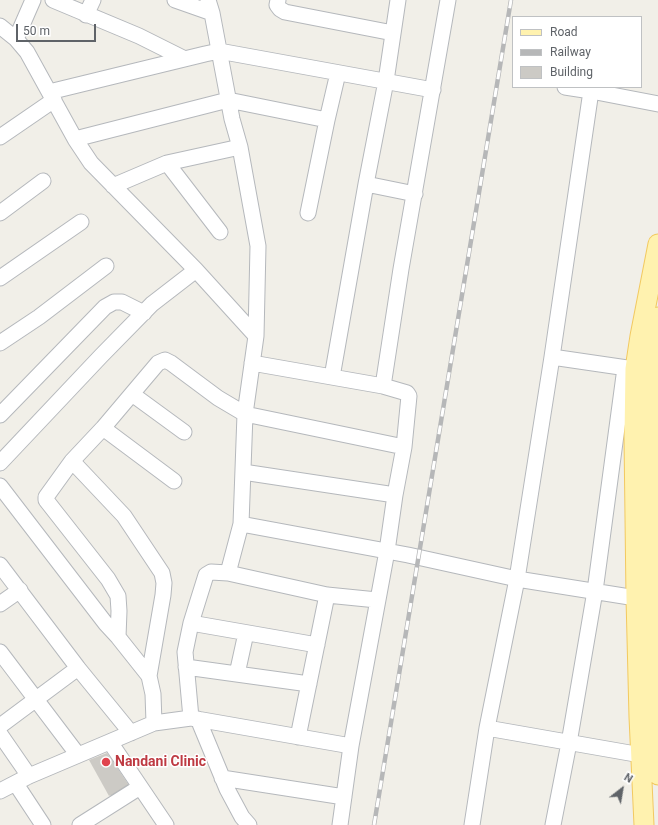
<!DOCTYPE html>
<html>
<head>
<meta charset="utf-8">
<style>
	body { margin:0 }
	#map { position:relative; width:658px; height:825px; overflow:hidden; background:#f1efe8; font-family:Roboto,sans-serif }
	canvas { display:block }
	.legend { position:absolute; left:512px; top:16px; width:130px; height:72px; box-sizing:border-box; background:#fff; border:1px solid #bfc1c3; margin:0; padding:5px 7px; list-style:none; font-size:12px; color:#5f6368 }
	.legend li { display:flex; align-items:center; gap:8px; height:20px }
	.legend b { width:20px; border:1px solid #bfc1c3 }
	.north { position:absolute; left:602px; top:769px; width:40px; height:40px; -webkit-text-stroke:3px #fff; paint-order:stroke; rotate:31deg; font-size:11px; font-weight:700; line-height:16px; text-align:center; color:#5f6368 }
	.north::after { content:''; display:block; margin:auto; width:14px; height:18px; background:#5f6368; clip-path:polygon(50% 0,100% 100%,50% 72%,0 100%) }
	.scale { position:absolute; left:16px; top:24px; width:80px; height:18px; box-sizing:border-box; border:2px solid #5f6368; border-top:0; padding-left:5px; font-size:12px; line-height:14px; white-space:nowrap; color:#5f6368; -webkit-text-stroke:3px #fff; paint-order:stroke }
</style>
</head>
<body>
<div id="map">
<canvas width="658" height="825"></canvas>
<ul class="legend">
<li><b style="height:5px;background:#fff2af"></b>Road</li>
<li><b style="height:5px;background:#b6b7b8"></b>Railway</li>
<li><b style="height:11px;background:#cccac5"></b>Building</li>
</ul>
<div class="north">N</div>
<div class="scale">50 m</div>
</div>
<script>
const context = document.querySelector('canvas').getContext('2d');
context.lineJoin = 'round';
function fill(path, color) {
  context.fillStyle = color;
  context.fill(path, 'evenodd');
}
function toPath(rows) {
  const path = new Path2D();
  for (const r of rows) {
    path.moveTo(r[0], r[1]);
    for (let i = 2; i < r.length; i += 2) path.lineTo(r[i], r[i + 1]);
  }
  return path;
}
function stroke(path, color, width, dash) {
  context.strokeStyle = color;
  context.lineWidth = width;
  context.lineCap = dash ? 'butt' : 'round';
  context.setLineDash(dash || []);
  context.stroke(path);
}
function label(font, color, halo, rows, align = 'center') {
  context.font = font + ' Roboto,sans-serif';
  context.lineWidth = 3;
  context.setLineDash([]);
  context.textBaseline = 'middle';
  context.strokeStyle = halo;
  context.fillStyle = color;
  for (const [text, x, y, turn = 0] of rows) {
    context.save();
    context.translate(x, y);
    context.rotate((+turn || 0) * Math.PI / 180);
    context.textAlign = isNaN(turn) ? turn : align;
    if (halo) context.strokeText(text, 0, 0);
    context.fillText(text, 0, 0);
    context.restore();
  }
}
const shadow = toPath([
	[111,759,131,789,114,800,110,795]
]);
const building = toPath([
	[107,753,128,784,109,796,89,760]
]);
const minor = toPath([
	[53,0,139,36,185,59],
	[175,0,212,13],
	[208,0,212,13,232,119,240,147,258,246,256,336,245,414,241,524,228,573,211,572,206,575,191,623,185,652,191,718,351,746,340,825],
	[278,0,277,5,280,9,285,12,393,33],
	[86,15,93,0],
	[0,26,16,39,27,52,75,139,91,163,196,270,256,336],
	[16,39,33,0],
	[565,87,591,91],
	[49,92,205,54,219,51,433,90],
	[0,137,54,100],
	[75,139,228,100,327,120],
	[167,163,220,232],
	[366,184,415,194],
	[113,186,167,163,240,147],
	[0,213,43,181],
	[308,213,327,120,338,73],
	[0,278,81,222],
	[0,343,39,317,106,266],
	[552,357,634,369],
	[252,363,383,386,407,393,409,396,404,447,395,495,387,551,351,746],
	[332,377,366,184,386,81,398,0],
	[383,386,401,269,448,0],
	[132,394,184,432],
	[0,415,105,307,114,302,122,302,144,313],
	[103,428,174,481],
	[72,461,124,516,162,573,164,583,163,595,149,676],
	[0,463,101,356,152,304,196,270],
	[243,472,395,495],
	[0,486,106,624,118,637,149,676,153,694,154,723],
	[241,524,408,555,517,579,636,598],
	[0,565,78,668,131,733],
	[228,573,327,595,377,600],
	[0,604,20,590],
	[191,623,317,645],
	[118,637,119,611,118,596,108,579,46,500,46,497,72,461,103,428,158,363,165,360,171,363,218,398,245,414,404,447],
	[0,652,78,755],
	[186,667,309,684],
	[237,674,246,633],
	[198,719,227,789,242,817,249,825],
	[0,726,78,668],
	[487,728,641,755],
	[0,734,29,776],
	[298,737,327,595],
	[110,742,166,825],
	[222,778,344,797],
	[16,784,43,825],
	[0,791,29,776,154,723,191,718],
	[80,825,140,787],
	[472,825,487,728,517,579,552,357,591,91,658,104],
	[553,825,569,743,595,591,625,368]
]);
const major = toPath([
	[658,317,653,344,650,392,650,436,652,470,655,716,658,775],
	[644,825,639,717,636,598,634,437,635,369,640,336,658,244]
]);
const rail = toPath([
	[374,825,511,0]
]);
const markers = [
	[106,762,5,"#e0444e"]
];
const healthNames = [
	["Nandani Clinic",115,762]
];
fill(shadow, '#0003');
fill(building, '#cccac5');
stroke(minor, '#b5b8bc', 17);
stroke(major, '#f2c960', 21);
stroke(minor, '#fff', 15);
stroke(major, '#fff2af', 19);
stroke(rail, '#b6b7b8', 4.5);
stroke(rail, '#fff', 3, [9]);
for (const [x, y, r, color] of markers) {
  const dot = new Path2D();
  dot.arc(x, y, r, 0, 2 * Math.PI);
  context.fillStyle = color;
  context.fill(dot);
  stroke(dot, '#fff', 1.5);
}
label('bold 14px', '#be3a42', '#fff', healthNames, 'left');
</script>
</body>
</html>
